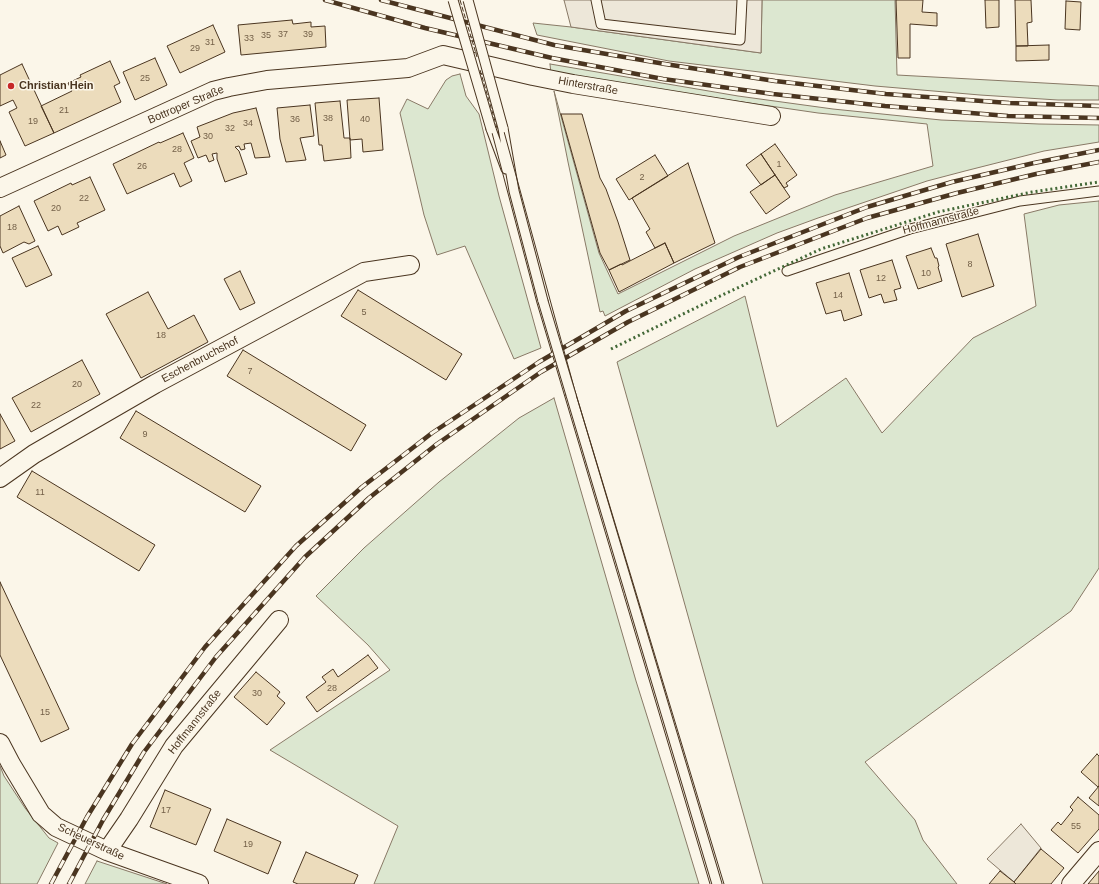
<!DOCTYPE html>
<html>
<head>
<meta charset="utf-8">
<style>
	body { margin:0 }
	canvas { display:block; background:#fbf6e9 }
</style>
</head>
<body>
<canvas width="1099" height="884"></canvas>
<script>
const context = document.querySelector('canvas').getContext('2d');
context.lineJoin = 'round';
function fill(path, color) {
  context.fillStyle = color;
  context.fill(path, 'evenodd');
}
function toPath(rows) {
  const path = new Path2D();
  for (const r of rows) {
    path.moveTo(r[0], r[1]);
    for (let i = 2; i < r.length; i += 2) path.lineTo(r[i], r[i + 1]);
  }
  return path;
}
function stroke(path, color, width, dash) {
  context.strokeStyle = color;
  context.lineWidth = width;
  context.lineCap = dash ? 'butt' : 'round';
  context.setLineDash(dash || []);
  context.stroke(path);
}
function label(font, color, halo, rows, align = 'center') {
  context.font = font + ' Arial,sans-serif';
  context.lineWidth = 3;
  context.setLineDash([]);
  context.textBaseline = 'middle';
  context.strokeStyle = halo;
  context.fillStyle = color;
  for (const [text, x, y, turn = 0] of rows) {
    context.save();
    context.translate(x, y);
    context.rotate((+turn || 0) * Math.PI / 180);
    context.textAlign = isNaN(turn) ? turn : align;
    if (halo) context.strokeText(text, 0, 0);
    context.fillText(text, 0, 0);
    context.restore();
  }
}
const green = toPath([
	[762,0,895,0,897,75,1099,86,1099,100,1058,100,980,95,875,86,669,61,537,35,533,23,571,27,761,53,762,0],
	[550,64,738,96,833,109,941,120,1039,124,1099,125,1099,142,1044,151,965,171,927,181,818,218,777,233,695,269,605,316,603,311,600,312,568,162,554,91,599,253,618,294,734,236,835,195,933,166,927,124,818,113,551,74,550,64],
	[460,74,466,96,479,114,499,196,541,348,514,359,465,246,437,255,424,215,400,113,407,99,428,109,446,80,452,76,460,74],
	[1099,201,1099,568,1071,611,865,762,915,820,923,840,957,884,763,884,617,362,745,296,777,427,846,378,882,433,973,338,1036,306,1024,214,1059,205,1099,201],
	[554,398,636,681,675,805,699,884,374,884,398,826,270,750,390,670,368,645,316,596,364,548,439,482,519,418,554,398],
	[0,766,4,776,25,808,49,838,58,843,37,884,0,884,0,766],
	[97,861,167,884,85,884,97,861]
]);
const parking = toPath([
	[564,0,762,0,761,53,571,27,564,0],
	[1021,824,1041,848,1014,882,987,859,1021,824]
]);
const building = toPath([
	[896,0,923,0,922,12,937,13,937,26,910,24,910,58,898,58,896,0],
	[985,0,999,0,999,27,986,28,985,0],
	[1015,0,1031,0,1032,22,1027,23,1028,46,1016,46,1015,0],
	[1066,1,1081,2,1080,30,1065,29,1066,1],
	[292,20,293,24,311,22,311,27,325,26,326,47,241,55,238,25,292,20],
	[213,25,225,52,180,73,167,46,213,25],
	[1049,45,1049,60,1016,61,1016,46,1049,45],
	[155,58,167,85,135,100,123,72,155,58],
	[110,61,120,83,114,86,121,102,54,133,41,106,72,91,68,83,81,77,80,75,110,61],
	[22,64,54,133,25,146,9,112,17,108,13,100,0,106,0,75,22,64],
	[379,98,383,150,363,152,362,139,350,140,347,100,379,98],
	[340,101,344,138,350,138,351,158,324,161,322,145,319,145,315,103,340,101],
	[310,105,314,136,300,138,306,160,286,162,280,139,277,108,310,105],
	[256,108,270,157,255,158,251,143,244,144,245,149,241,150,239,146,235,147,239,151,247,174,225,182,217,159,217,153,212,154,214,160,209,162,206,155,198,158,191,141,200,137,197,127,233,113,256,108],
	[561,114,582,114,600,178,606,189,618,222,630,260,609,270,600,253,561,114],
	[183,133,194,158,184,163,192,181,180,187,174,173,127,194,113,164,159,142,160,143,183,133],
	[0,141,6,155,0,158,0,141],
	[775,144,797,175,786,183,788,186,784,188,761,154,775,144],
	[761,154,775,175,761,185,746,165,761,154],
	[655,155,668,176,629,200,616,179,655,155],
	[688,163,715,243,674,263,665,243,655,248,646,232,650,229,632,198,688,163],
	[775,175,790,197,766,214,750,192,775,175],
	[90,177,105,210,77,223,79,227,62,235,58,226,48,231,34,201,71,183,72,185,90,177],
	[19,206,35,241,29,244,24,242,3,253,0,246,0,216,19,206],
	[978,234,994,286,962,297,946,244,978,234],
	[665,243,674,263,619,292,609,270,621,264,622,265,665,243],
	[38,246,52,275,26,287,12,258,38,246],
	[931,248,935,258,937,258,939,266,938,267,942,281,918,289,906,256,931,248],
	[892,260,901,288,894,290,897,300,884,303,881,294,869,298,860,270,892,260],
	[240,271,255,303,240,310,224,279,240,271],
	[849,273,862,315,844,321,841,310,826,314,816,283,849,273],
	[358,290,462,354,446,380,341,316,358,290],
	[148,292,168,329,194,315,208,342,141,378,106,314,148,292],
	[243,350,366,425,351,451,227,376,243,350],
	[82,360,100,394,31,432,12,398,82,360],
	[136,411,261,486,245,512,120,438,136,411],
	[0,414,15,441,0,449,0,414],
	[32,471,155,545,139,571,17,497,32,471],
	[0,582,69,729,41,742,0,655,0,582],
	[368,655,378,668,317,712,306,697,326,682,322,677,333,669,338,677,368,655],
	[256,672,280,692,277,696,285,703,267,725,234,697,256,672],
	[1097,754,1099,756,1099,786,1098,787,1081,772,1097,754],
	[1099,786,1099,806,1089,798,1099,786],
	[165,790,211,809,196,845,150,827,165,790],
	[1078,797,1099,815,1099,829,1078,853,1051,830,1058,822,1061,825,1073,810,1070,807,1078,797],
	[227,819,281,842,268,874,214,851,227,819],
	[1041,849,1064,868,1051,884,1016,884,1014,882,1041,849],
	[306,852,358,875,354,884,298,884,293,882,306,852],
	[1000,871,1014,882,1016,884,989,884,1000,871],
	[1099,871,1099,884,1088,884,1099,871]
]);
const service = toPath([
	[596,0,601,24,740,40,742,0],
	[503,128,514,191,543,301],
	[491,129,506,169],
	[787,271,910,229,1020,201,1099,191],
	[571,395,717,884]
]);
const minor = toPath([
	[0,188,213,91,229,87,267,80,408,68,443,55,533,76,573,84,771,116],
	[0,478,34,454,155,384,364,272,410,265],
	[0,743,11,764,41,814,56,827,107,851,199,884],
	[107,851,129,819,174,746,279,620],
	[1071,884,1099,851]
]);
const tram = toPath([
	[503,128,575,391,724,884],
	[491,129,537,303,710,884]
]);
const rail = toPath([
	[325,0,425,28,552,58,663,79,773,94,885,106,1008,116,1099,118],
	[381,0,554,45,665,64,775,81,886,94,1009,103,1099,106],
	[51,884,87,817,132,744,205,647,296,546,362,487,432,433,539,362,626,311,739,257,867,207,952,182,1034,163,1099,150],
	[69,884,103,820,144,752,216,657,305,557,369,498,437,444,541,372,628,322,740,267,867,218,957,193,1036,174,1099,162]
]);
const serviceBridge = toPath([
	[453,0,491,129],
	[468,0,503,128],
	[543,301,571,395]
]);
const hedge = toPath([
	[611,349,718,297,821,249,938,212,1032,192,1099,182]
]);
const fence = toPath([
	[460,0,477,57],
	[480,70,497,128]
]);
const markers = [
	[11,86,4,"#c62828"]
];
const numberNames = [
	["37",283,35],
	["39",308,35],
	["35",266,36],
	["33",249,39],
	["31",210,43],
	["29",195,49],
	["25",145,79],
	["21",64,111],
	["38",328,119],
	["36",295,120],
	["40",365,120],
	["19",33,122],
	["34",248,124],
	["32",230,129],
	["30",208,137],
	["28",177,150],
	["1",779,165],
	["26",142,167],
	["2",642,178],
	["22",84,199],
	["20",56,209],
	["18",12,228],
	["8",970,265],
	["10",926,274],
	["12",881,279],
	["14",838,296],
	["5",364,313],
	["18",161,336],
	["7",250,372],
	["20",77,385],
	["22",36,406],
	["9",145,435],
	["11",40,493],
	["28",332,689],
	["30",257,694],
	["15",45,713],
	["17",166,811],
	["55",1076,827],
	["19",248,845]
];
const poiNames = [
	["Christian Hein",19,86]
];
const streetNames = [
	["Hinterstraße",588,86,10],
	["Bottroper Straße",186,105,-23],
	["Hoffmannstraße",941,221,-15],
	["Eschenbruchshof",200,360,-28],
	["Hoffmannstraße",195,722,-52],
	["Scheuerstraße",91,842,25]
];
fill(green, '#dce7d0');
stroke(green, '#887966', 1);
fill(parking, '#ede7d9');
stroke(parking, '#887966', 1);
fill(building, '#ecdcbc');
stroke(building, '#4a3520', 1);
stroke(service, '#4a3520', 11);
stroke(minor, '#4a3520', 20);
stroke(service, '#fbf6e9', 9);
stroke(minor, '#fbf6e9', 18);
stroke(tram, '#4a3520', 1);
stroke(rail, '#4a3520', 4.5);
stroke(rail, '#fbf6e9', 3, [9]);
stroke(serviceBridge, '#4a3520', 11, []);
stroke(serviceBridge, '#fbf6e9', 9);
stroke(hedge, '#436837', 3, [2, 3]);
stroke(fence, '#4a3520', 1, [5, 2]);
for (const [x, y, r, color] of markers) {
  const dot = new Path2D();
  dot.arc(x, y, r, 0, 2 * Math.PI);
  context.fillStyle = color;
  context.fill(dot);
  stroke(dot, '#fbf6e9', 1.5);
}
label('9px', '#725f47', null, numberNames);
label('bold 11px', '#4a3520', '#fbf6e9', poiNames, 'left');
label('11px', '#4a3520', '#fbf6e9', streetNames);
</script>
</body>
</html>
